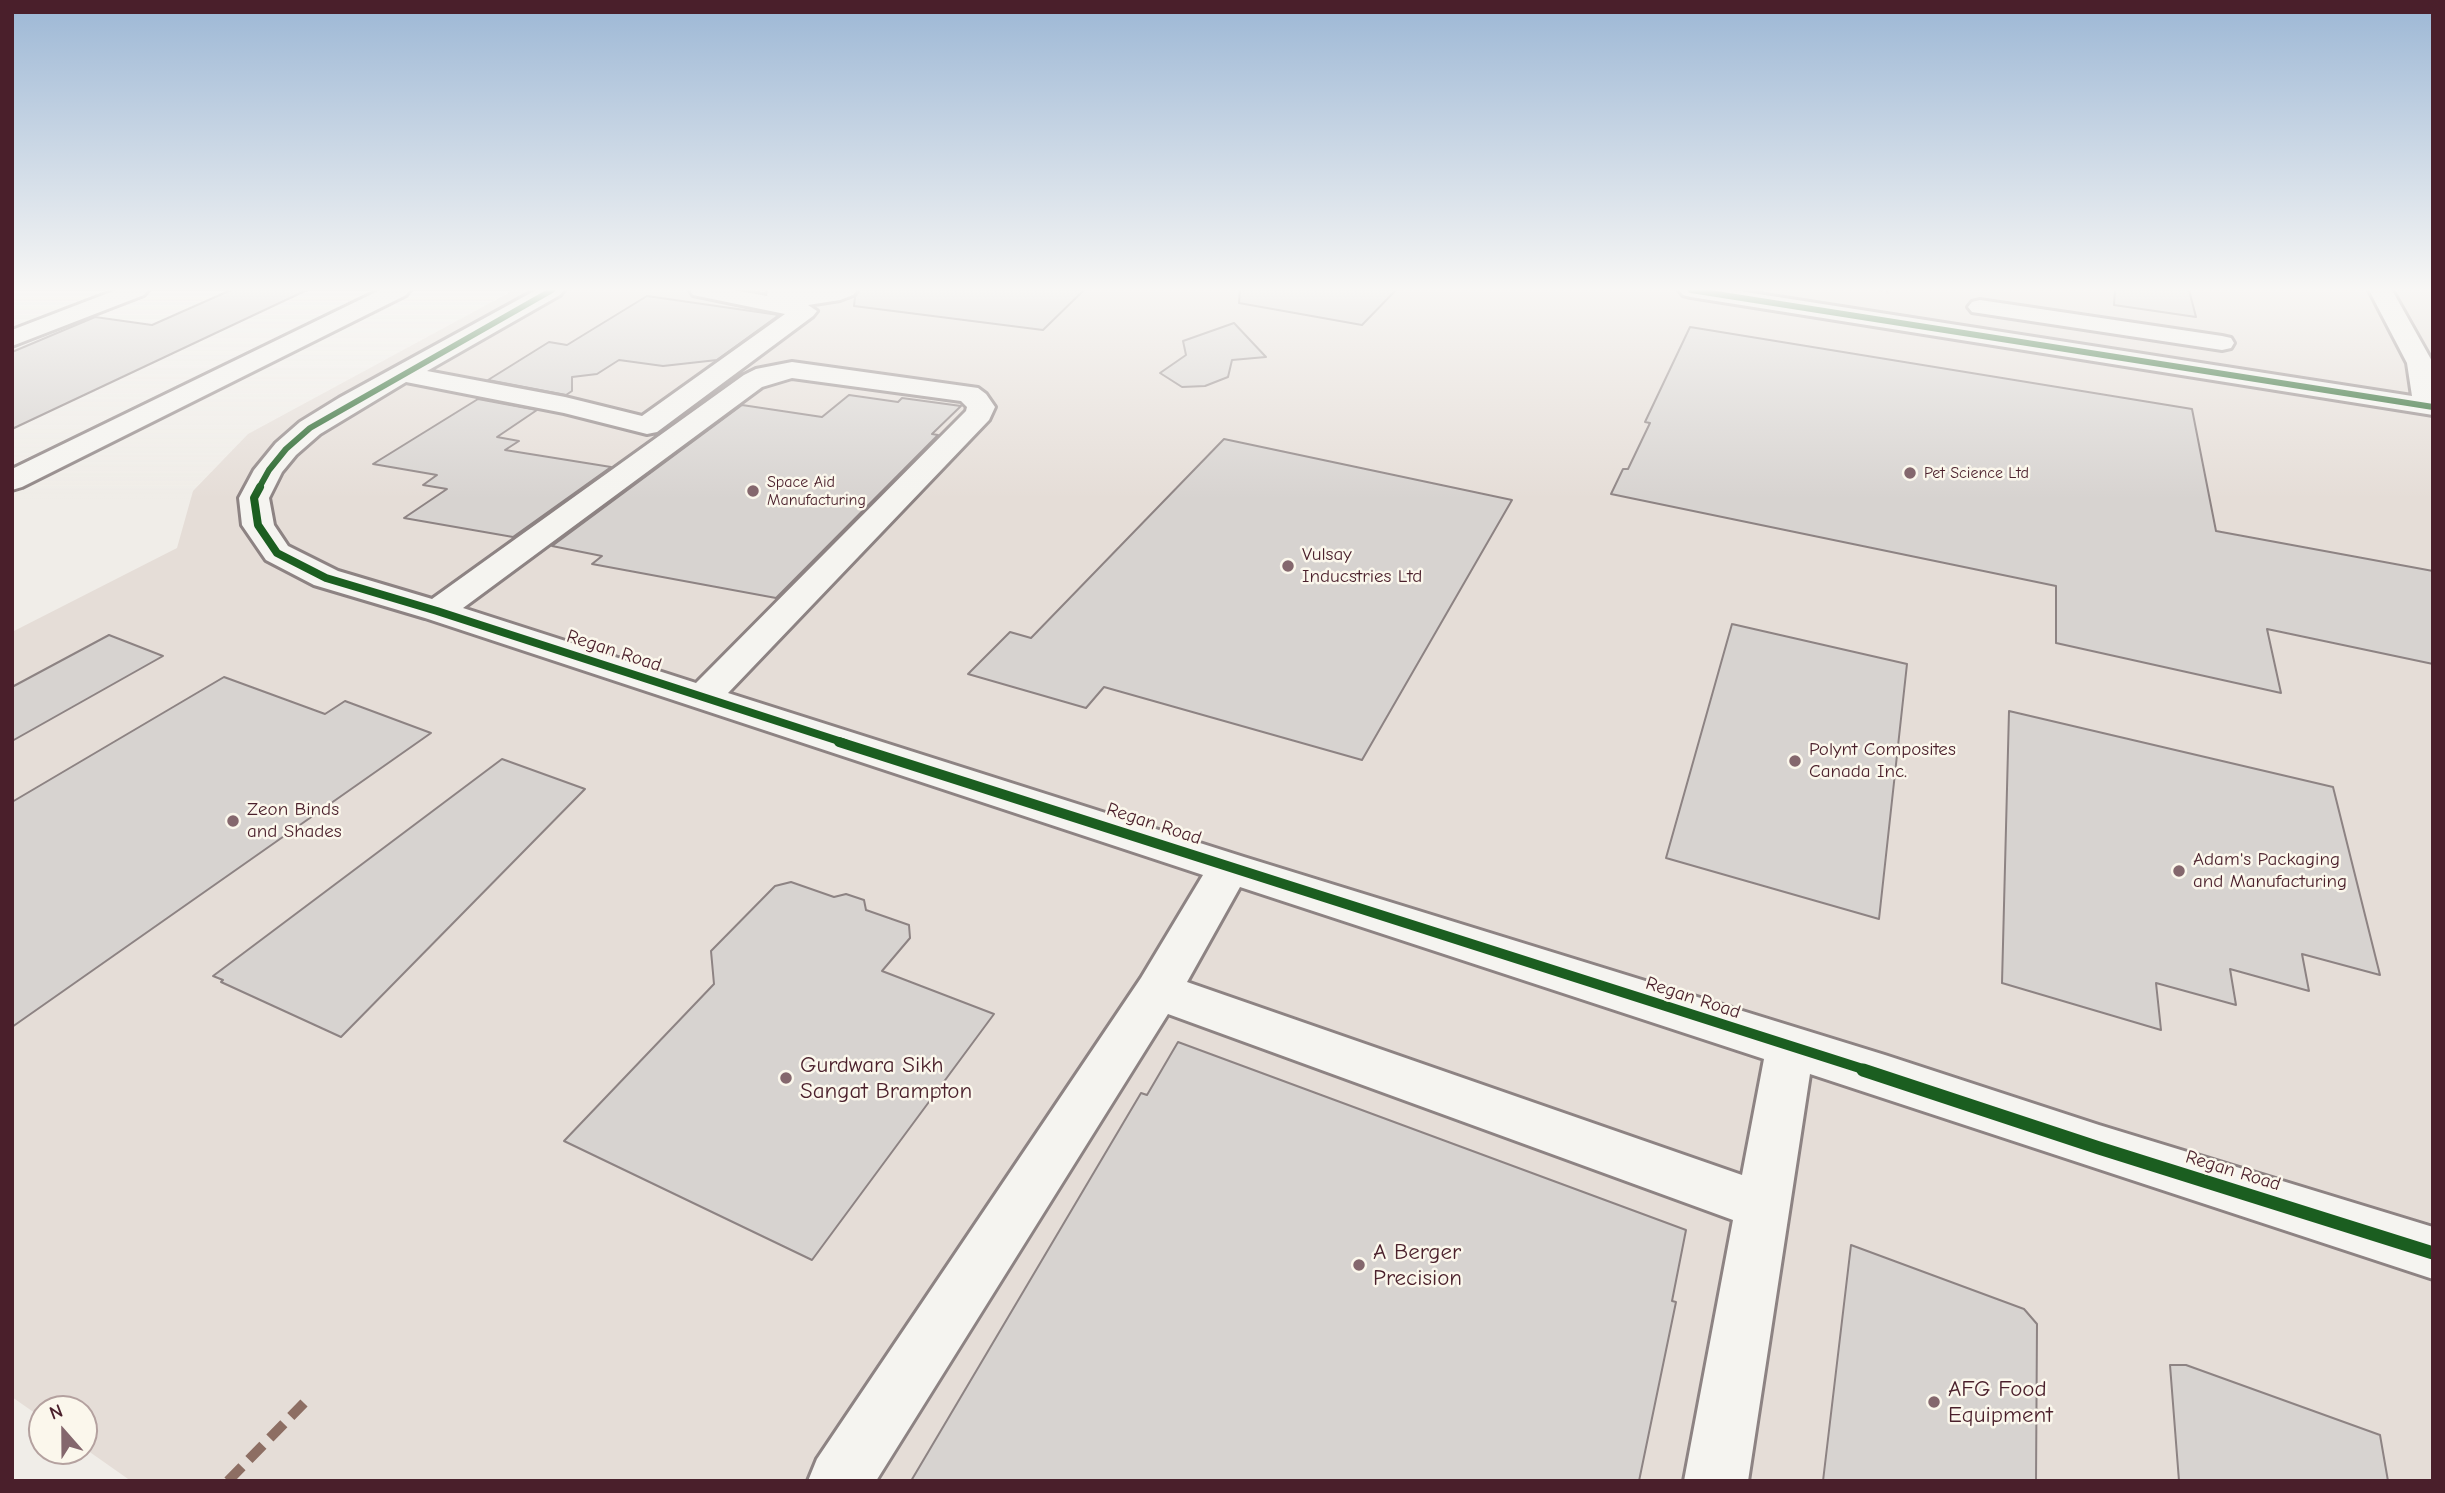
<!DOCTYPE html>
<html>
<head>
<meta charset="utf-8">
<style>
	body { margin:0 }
	#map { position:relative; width:2445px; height:1493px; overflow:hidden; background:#f0ede8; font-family:"Comic Neue",sans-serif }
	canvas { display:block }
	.frame { position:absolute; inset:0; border:14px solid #4a1f2b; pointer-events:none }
	.north { position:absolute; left:28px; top:1395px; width:70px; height:70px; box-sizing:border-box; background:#fbf7ec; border:2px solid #b4a19f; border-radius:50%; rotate:339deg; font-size:19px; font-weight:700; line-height:28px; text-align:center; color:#4a1f2b }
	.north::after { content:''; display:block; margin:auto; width:24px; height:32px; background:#84676d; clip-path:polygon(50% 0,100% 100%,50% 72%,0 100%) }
</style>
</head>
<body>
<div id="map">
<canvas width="2445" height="1493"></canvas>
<div class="frame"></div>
<div class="north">N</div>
</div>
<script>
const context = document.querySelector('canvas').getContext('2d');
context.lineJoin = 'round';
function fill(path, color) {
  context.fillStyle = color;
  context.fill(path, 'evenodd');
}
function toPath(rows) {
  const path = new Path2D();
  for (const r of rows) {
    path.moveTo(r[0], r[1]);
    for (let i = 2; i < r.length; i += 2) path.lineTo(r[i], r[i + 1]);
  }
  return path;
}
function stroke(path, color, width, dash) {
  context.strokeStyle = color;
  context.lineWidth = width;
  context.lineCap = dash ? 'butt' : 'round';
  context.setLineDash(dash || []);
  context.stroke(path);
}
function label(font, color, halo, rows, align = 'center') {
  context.font = font + ' "Comic Neue",sans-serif';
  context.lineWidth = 5;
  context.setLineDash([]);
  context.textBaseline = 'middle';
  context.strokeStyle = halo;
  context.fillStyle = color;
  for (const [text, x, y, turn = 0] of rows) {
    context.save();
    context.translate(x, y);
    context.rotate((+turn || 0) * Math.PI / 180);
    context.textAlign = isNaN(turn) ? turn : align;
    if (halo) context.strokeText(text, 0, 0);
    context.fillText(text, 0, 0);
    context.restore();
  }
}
const built = toPath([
	[514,290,2433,290,2433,1481,131,1481,84,1448,84,1409,42,1409,42,1418,12,1397,12,632,177,548,193,491,248,434]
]);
const building = toPath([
	[231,290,307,290,12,429,12,352,95,317,152,325,231,290],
	[860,290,1084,290,1043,330,854,306,855,297,860,290],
	[1240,290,1396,290,1362,325,1239,303,1240,290],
	[2115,290,2189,290,2196,317,2114,305,2115,290],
	[647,296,779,315,717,360,663,366,619,360,597,374,572,377,572,391,566,395,488,380,549,342,567,345,647,296],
	[1234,323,1266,357,1232,360,1228,377,1205,386,1182,387,1160,373,1186,355,1183,341,1234,323],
	[1690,327,2192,409,2216,531,2433,571,2433,664,2267,629,2281,693,2056,643,2056,586,1611,494,1623,469,1628,469,1650,423,1645,422,1690,327],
	[849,395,898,402,902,398,961,406,932,434,938,435,776,598,592,564,602,556,552,546,742,405,822,417,849,395],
	[478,399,537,410,497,437,519,441,505,450,611,467,513,537,404,518,447,489,423,485,437,475,373,464,478,399],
	[1224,439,1512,500,1362,760,1104,687,1086,708,968,674,1010,632,1031,638,1224,439],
	[1732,624,1907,664,1879,919,1666,858,1732,624],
	[109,635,163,656,12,741,12,687,109,635],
	[224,677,325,714,345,701,431,733,12,1027,12,802,224,677],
	[2009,711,2333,787,2380,975,2302,954,2309,991,2230,969,2236,1005,2156,983,2161,1030,2002,983,2009,711],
	[502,759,585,789,341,1037,221,982,223,980,213,976,502,759],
	[791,882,834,897,846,894,864,900,866,910,909,925,910,938,882,971,994,1014,812,1260,564,1141,714,984,711,951,775,886,791,882],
	[1178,1042,1686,1230,1672,1301,1676,1302,1639,1481,911,1481,1141,1093,1147,1095,1178,1042],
	[1851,1245,2024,1309,2037,1324,2036,1481,1823,1481,1851,1245],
	[2170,1365,2186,1365,2380,1435,2388,1481,2179,1481,2170,1365]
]);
const path = toPath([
	[1879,290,1890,293]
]);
const minor = toPath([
	[116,290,148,290,144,295,12,346,12,330,116,290],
	[380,290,410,290,406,295,22,487,12,490,12,469,380,290],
	[536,290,564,290,560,295,427,371,565,397,642,416,785,314,693,295,690,290,734,290,767,296,768,290,857,290,853,295,840,300,808,305,817,311,813,316,657,432,647,434,564,413,406,382,320,434,296,455,282,472,269,498,274,525,288,546,338,571,432,599,744,375,756,369,792,362,978,388,986,394,995,407,989,420,728,693,1244,857,1885,1055,2099,1125,2433,1227,2433,1279,1810,1074,1748,1481,1684,1481,1733,1220,1168,1014,876,1481,808,1481,817,1459,1141,978,1203,875,425,618,314,585,266,560,242,525,239,498,254,470,276,443,300,422,339,398,536,290],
	[792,378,961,401,967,407,966,411,696,683,463,608,762,387,792,378],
	[1240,887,1764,1059,1742,1175,1187,982,1240,887],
	[1679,290,1733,290,2412,396,2407,363,2369,290,2392,290,2433,363,2433,415,1691,297,1683,295,1679,290],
	[1980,300,2222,336,2231,338,2234,343,2231,348,2222,350,1972,312,1968,307,1972,302,1980,300]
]);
const quiet = toPath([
	[228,1481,304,1403]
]);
const cyclewayFar3 = toPath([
	[1691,290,2433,407],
	[259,488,269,470,286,449,310,428,552,290]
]);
const cyclewayFar2 = toPath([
	[260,487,254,498,258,525,277,553,326,578,437,611,845,743]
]);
const cyclewayFar1 = toPath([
	[839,742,1869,1071]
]);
const cycleway = toPath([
	[1863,1070,2099,1148,2433,1253]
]);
const markers = [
	[1910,473,7,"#84676d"],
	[753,491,7,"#84676d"],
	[1288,566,7,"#84676d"],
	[1795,761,7,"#84676d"],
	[233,821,7,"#84676d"],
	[2179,871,7,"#84676d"],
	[786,1078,7,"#84676d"],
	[1359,1265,7,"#84676d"],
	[1934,1402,7,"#84676d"]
];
const farPoinames = [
	["Pet Science Ltd",1924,473],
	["Space Aid",767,482],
	["Manufacturing",767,500]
];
const poiNames = [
	["Vulsay",1302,555],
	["Inducstries Ltd",1302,577],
	["Polynt Composites",1809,750],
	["Canada Inc.",1809,772],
	["Zeon Binds",247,810],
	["and Shades",247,832],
	["Adam's Packaging",2193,860],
	["and Manufacturing",2193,882]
];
const streetNames = [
	["Regan Road",614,651,18],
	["Regan Road",1154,824,18],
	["Regan Road",1693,998,18],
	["Regan Road",2233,1171,17]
];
const nearPoinames = [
	["Gurdwara Sikh",800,1065],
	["Sangat Brampton",800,1091],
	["A Berger",1373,1252],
	["Precision",1373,1278],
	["AFG Food",1948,1389],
	["Equipment",1948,1415]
];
fill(built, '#e5ddd7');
fill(building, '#d7d3d0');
stroke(building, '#8d8383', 2);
stroke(minor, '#8d8383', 6);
stroke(path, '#b7b2b0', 2.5, [3.5, 3.5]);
fill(minor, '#f5f4f0');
stroke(quiet, '#8d6e63', 10, [20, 10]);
stroke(cyclewayFar3, '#1b5e20', 6);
stroke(cyclewayFar2, '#1b5e20', 8);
stroke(cyclewayFar1, '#1b5e20', 10);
stroke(cycleway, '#1b5e20', 13);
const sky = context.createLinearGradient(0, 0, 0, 499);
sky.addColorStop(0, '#9cb7d5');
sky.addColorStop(0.58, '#f8f7f5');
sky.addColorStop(1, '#f8f7f500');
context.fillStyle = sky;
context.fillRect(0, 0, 2445, 499);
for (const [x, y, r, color] of markers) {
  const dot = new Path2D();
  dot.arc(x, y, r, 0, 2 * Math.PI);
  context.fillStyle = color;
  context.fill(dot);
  stroke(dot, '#fbf7ec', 2.5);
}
label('16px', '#4a1f2b', '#fbf7ec', farPoinames, 'left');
label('19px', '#4a1f2b', '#fbf7ec', poiNames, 'left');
label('19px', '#4a1f2b', '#fbf7ec', streetNames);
label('23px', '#4a1f2b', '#fbf7ec', nearPoinames, 'left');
</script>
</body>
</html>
